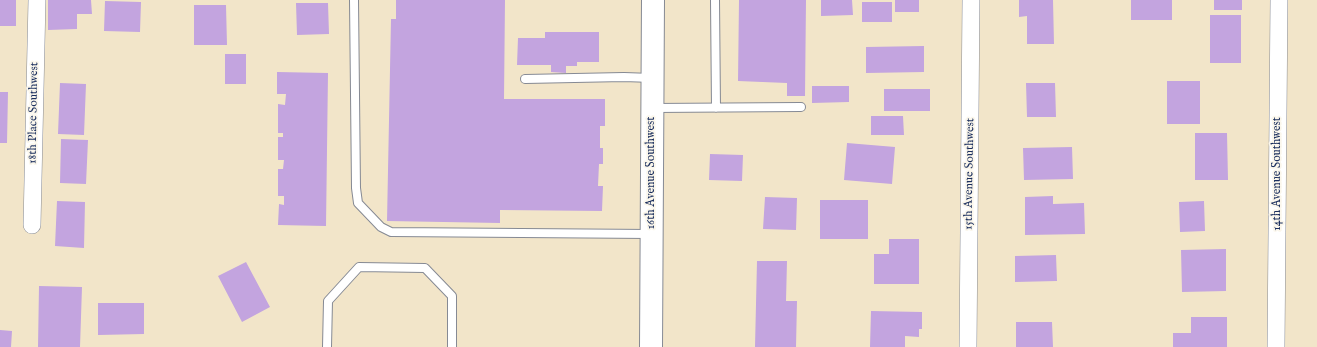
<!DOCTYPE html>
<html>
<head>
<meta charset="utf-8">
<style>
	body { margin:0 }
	canvas { display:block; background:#f2e5c9 }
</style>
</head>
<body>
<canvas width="1317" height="347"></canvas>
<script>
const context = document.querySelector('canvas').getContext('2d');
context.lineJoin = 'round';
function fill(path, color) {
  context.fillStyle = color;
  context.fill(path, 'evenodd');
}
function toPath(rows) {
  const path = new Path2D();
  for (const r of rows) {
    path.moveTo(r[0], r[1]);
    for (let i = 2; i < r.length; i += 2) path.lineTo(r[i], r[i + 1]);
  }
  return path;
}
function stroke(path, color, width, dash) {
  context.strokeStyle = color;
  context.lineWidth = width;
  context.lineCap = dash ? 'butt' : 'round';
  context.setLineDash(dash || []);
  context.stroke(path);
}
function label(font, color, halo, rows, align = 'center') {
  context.font = font + ' "IM FELL English",serif';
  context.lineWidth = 3.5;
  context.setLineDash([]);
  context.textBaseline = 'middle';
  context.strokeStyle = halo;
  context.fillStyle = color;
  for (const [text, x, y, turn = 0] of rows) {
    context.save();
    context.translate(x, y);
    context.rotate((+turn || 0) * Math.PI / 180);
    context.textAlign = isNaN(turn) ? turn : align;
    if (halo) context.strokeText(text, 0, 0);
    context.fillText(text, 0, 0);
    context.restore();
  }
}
const building = toPath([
	[0,0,16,0,16,26,0,26],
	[48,0,91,0,92,14,77,14,77,29,48,30],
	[396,0,505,0,504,99,605,99,605,126,600,126,600,148,603,148,603,164,599,164,598,186,603,186,602,211,500,210,500,223,387,221,391,19,396,19],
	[739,0,806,0,805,96,787,96,787,83,738,81],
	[821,0,852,0,853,15,821,16],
	[895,0,919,0,919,12,895,12],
	[1019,0,1053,0,1054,44,1027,44,1027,16,1019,17],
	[1131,0,1172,0,1172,20,1131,20],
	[1214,0,1242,0,1242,10,1214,10],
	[105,1,141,2,140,32,104,31],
	[862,2,892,2,892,22,862,22],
	[296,3,328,3,329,34,297,35],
	[194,5,226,5,227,45,194,45],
	[1210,15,1241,15,1241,63,1210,63],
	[545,32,599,32,599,62,577,62,577,66,566,66,566,73,551,72,551,65,517,65,518,38,545,38],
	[924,46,924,72,866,73,866,47],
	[225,54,246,54,246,84,225,84],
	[277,72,328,73,326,226,278,225,279,204,284,205,284,196,278,196,278,169,283,169,284,160,278,160,278,137,283,137,283,133,278,133,278,104,285,105,286,94,277,94],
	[1167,81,1200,81,1200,124,1167,124],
	[60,83,86,84,84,135,58,134],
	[1026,83,1055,83,1056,117,1027,117],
	[812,86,849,86,849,102,812,103],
	[884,89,930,89,930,111,884,111],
	[0,92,8,92,7,143,0,143],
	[871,116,903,116,904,135,871,135],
	[1195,133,1227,133,1228,180,1195,180],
	[61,139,88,140,86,184,60,183],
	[847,143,895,147,892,184,844,180],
	[1072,147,1073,179,1024,180,1023,148],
	[710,154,743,155,742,181,709,180],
	[1053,196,1053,204,1084,203,1085,234,1025,235,1025,197],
	[765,197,797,198,796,230,763,229],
	[820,200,868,200,868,239,820,239],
	[57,201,85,202,84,248,55,246],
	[1204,201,1205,231,1180,232,1179,202],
	[889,239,919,239,919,284,874,284,874,254,889,254],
	[1226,249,1226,291,1182,292,1181,250],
	[1056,255,1057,281,1015,282,1015,256],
	[757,261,787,261,786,301,797,301,796,347,755,347],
	[246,262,270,307,242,322,218,276],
	[39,286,82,287,80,347,38,347],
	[98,303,144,303,144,334,98,335],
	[871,311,922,312,922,329,919,329,919,337,905,336,905,347,870,347],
	[1191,317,1227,317,1227,347,1173,347,1173,333,1191,333],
	[1016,322,1052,322,1053,347,1016,347],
	[0,330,12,331,11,347,0,347]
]);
const lane = toPath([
	[354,0,356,188,358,203,381,227,391,232,651,234],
	[715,0,716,108],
	[525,79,624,77,652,78],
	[653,108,801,107],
	[327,347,328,301,359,267,425,268,452,296,452,347]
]);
const street = toPath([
	[32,225,37,0],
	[968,347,971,0],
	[1276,347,1279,0]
]);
const secondary = toPath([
	[651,347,653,0]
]);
const streetNames = [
	["18th Place Southwest",34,113,-89],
	["16th Avenue Southwest",652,173,-90],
	["15th Avenue Southwest",970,174,-89],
	["14th Avenue Southwest",1278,174,-90]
];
fill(building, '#c3a4df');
stroke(lane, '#868a94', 10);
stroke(street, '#868a94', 18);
stroke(secondary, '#868a94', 24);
stroke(lane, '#fff', 8);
stroke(street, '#fff', 17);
stroke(secondary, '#fff', 22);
label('12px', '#1b2f5e', '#fbf7ec', streetNames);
</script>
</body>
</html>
